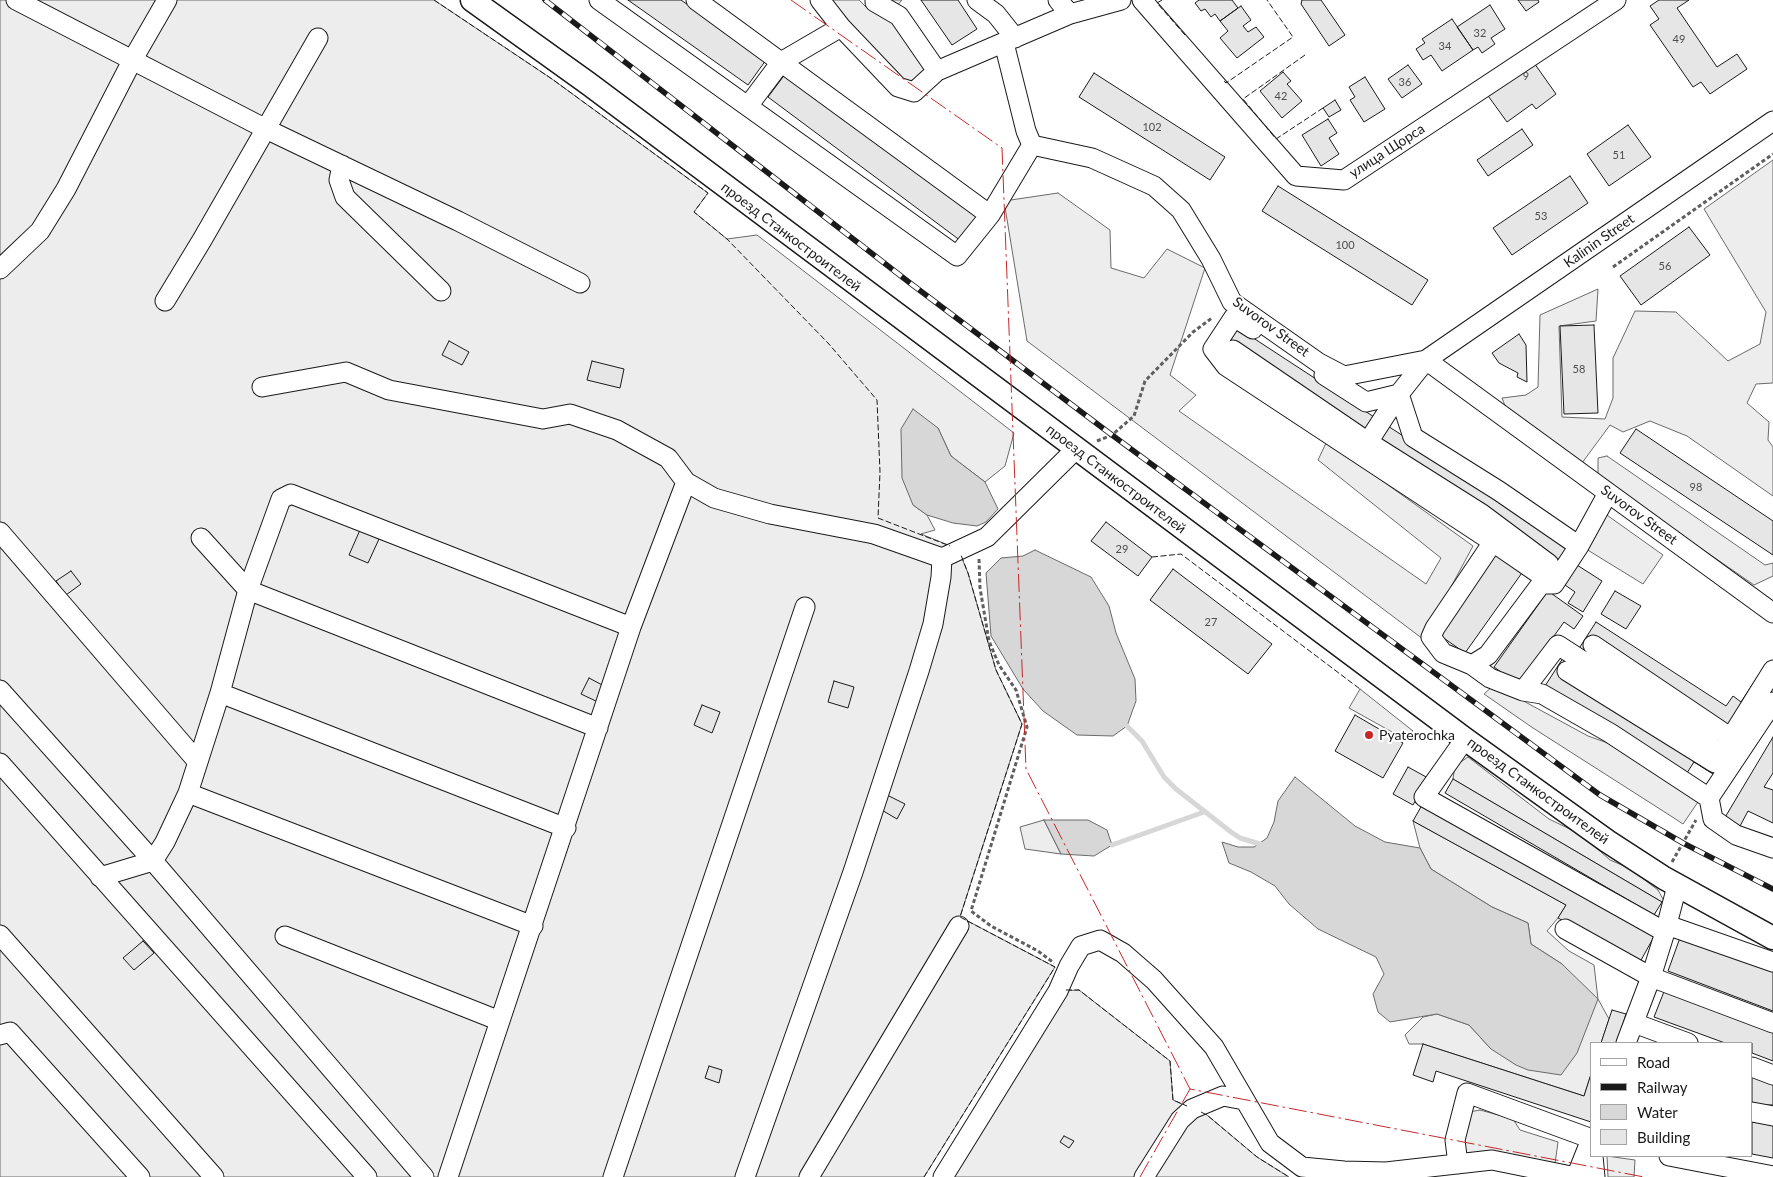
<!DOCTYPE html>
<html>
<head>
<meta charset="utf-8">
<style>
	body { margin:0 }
	#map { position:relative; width:1773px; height:1177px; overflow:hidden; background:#fff; font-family:Lato,sans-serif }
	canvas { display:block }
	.legend { position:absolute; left:1590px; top:1042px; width:162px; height:115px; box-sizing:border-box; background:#fff; border:1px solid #a3a3a3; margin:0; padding:6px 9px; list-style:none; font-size:15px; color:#1a1a1a }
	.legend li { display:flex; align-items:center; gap:10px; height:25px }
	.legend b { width:25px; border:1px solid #a3a3a3 }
</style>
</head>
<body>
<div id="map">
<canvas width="1773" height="1177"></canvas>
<ul class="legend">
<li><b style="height:6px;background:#fff"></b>Road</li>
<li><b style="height:6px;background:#1a1a1a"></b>Railway</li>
<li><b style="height:14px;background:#d7d7d7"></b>Water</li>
<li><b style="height:14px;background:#e6e6e6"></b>Building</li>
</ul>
</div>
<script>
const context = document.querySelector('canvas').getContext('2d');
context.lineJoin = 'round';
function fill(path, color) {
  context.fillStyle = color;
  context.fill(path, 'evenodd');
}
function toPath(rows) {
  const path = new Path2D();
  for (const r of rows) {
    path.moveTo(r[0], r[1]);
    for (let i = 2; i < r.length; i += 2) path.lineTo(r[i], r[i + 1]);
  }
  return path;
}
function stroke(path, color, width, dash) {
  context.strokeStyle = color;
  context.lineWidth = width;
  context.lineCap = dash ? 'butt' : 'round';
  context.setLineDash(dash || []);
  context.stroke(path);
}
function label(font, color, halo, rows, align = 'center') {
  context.font = font + ' Lato,sans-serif';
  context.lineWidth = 4;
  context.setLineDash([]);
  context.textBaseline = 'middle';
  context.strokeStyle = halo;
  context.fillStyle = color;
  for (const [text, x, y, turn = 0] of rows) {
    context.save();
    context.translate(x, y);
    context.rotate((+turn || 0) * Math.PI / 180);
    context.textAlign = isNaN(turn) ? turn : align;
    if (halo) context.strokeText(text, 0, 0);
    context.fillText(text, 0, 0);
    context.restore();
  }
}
const built = toPath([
	[0,0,434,0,552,79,708,193,694,212,727,239,757,235,1014,433,1005,466,985,482,951,456,938,428,913,505,927,515,935,530,921,534,958,549,968,573,996,670,1022,724,960,917,1055,967,924,1177,0,1177,0,0],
	[826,0,859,0,866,7,871,0,902,0,888,16,927,71,921,78,901,83,826,0],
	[1773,160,1773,383,1756,384,1747,403,1769,422,1768,440,1773,447,1773,496,1687,436,1650,421,1623,432,1610,425,1582,463,1509,416,1502,398,1526,395,1538,387,1540,315,1598,289,1596,321,1559,326,1562,417,1605,419,1613,398,1613,358,1635,311,1676,312,1728,361,1760,344,1766,312,1704,209,1773,160],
	[1058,193,1110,230,1111,268,1144,278,1167,249,1205,268,1170,375,1196,395,1179,411,1426,584,1441,558,1318,460,1327,441,1473,546,1423,639,1027,341,1004,201,1058,193],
	[1607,456,1765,565,1773,563,1773,576,1754,585,1598,477,1598,458,1607,456],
	[1604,513,1663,555,1643,584,1586,549,1604,513],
	[1494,685,1588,736,1619,747,1698,802,1683,824,1674,818,1533,728,1484,694,1494,685],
	[1360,689,1413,731,1408,741,1349,708,1360,689],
	[1468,757,1549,819,1582,835,1610,860,1629,868,1658,890,1664,901,1662,902,1453,779,1455,766,1468,757],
	[1044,820,1061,854,1025,849,1020,827,1044,820],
	[1413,821,1566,905,1558,918,1547,931,1569,951,1594,965,1598,999,1609,1019,1601,1043,1592,1043,1592,1071,1584,1096,1423,1044,1409,1044,1405,1035,1423,1017,1437,1014,1469,1025,1491,1049,1562,964,1531,944,1528,923,1492,907,1431,869,1420,848,1413,821],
	[1079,990,1170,1061,1173,1100,1207,1115,1257,1157,1289,1177,936,1177,1058,991,1079,990],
	[1480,1110,1513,1119,1520,1130,1558,1142,1555,1164,1464,1155,1462,1132,1469,1112,1480,1110],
	[1607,1156,1635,1160,1634,1177,1608,1177,1607,1156]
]);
const water = toPath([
	[913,409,938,428,951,456,985,482,998,509,986,522,977,526,953,523,927,515,913,505,902,478,901,429,913,409],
	[1035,550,1091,577,1109,606,1116,633,1135,679,1136,701,1127,726,1113,736,1077,735,1043,711,1023,689,991,636,986,573,1001,558,1023,556,1035,550],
	[1295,777,1355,826,1385,842,1420,848,1431,869,1492,907,1528,923,1531,944,1562,964,1598,999,1577,1053,1561,1075,1528,1070,1516,1065,1491,1049,1469,1025,1437,1014,1390,1022,1378,1012,1373,994,1384,974,1376,957,1318,929,1289,904,1275,886,1251,872,1229,863,1222,842,1238,847,1254,847,1267,838,1274,822,1278,801,1295,777],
	[1044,820,1088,820,1107,830,1112,845,1094,856,1061,854,1044,820]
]);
const stream = toPath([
	[1127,726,1142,741,1164,777,1176,789,1231,832,1240,838,1260,844],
	[1112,845,1204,812]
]);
const building = toPath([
	[628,0,681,0,766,60,748,85,628,0],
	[921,0,958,0,977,29,952,45,921,0],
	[1199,0,1232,0,1238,8,1220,21,1215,14,1211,17,1205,9,1201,11,1195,3,1199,0],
	[1302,0,1321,0,1345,35,1329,46,1301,4,1302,0],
	[1518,0,1538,0,1539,2,1526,11,1518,0],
	[1659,0,1689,0,1677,8,1717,67,1737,54,1747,69,1710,94,1701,82,1693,87,1650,25,1659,19,1650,6,1659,0],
	[1490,5,1505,29,1491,38,1495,44,1482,53,1478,47,1473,50,1457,27,1490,5],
	[1241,6,1251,20,1243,26,1248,32,1256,27,1264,37,1237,58,1220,38,1228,31,1220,21,1241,6],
	[1452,19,1473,50,1442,71,1431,55,1423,60,1416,49,1425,43,1422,39,1452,19],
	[1532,60,1556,94,1536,109,1532,104,1507,122,1486,93,1532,60],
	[1408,65,1422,84,1402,98,1388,79,1408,65],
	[1283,72,1291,81,1287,84,1302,101,1282,118,1260,91,1283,72],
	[786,73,979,217,961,241,768,97,786,73],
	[1094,73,1225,157,1210,180,1079,97,1094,73],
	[1365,77,1385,109,1364,122,1350,100,1355,97,1349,87,1365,77],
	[1335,100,1341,110,1329,117,1323,108,1335,100],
	[1328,119,1337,133,1329,138,1339,154,1321,166,1302,135,1328,119],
	[1628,125,1651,157,1609,186,1587,154,1628,125],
	[1522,129,1533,145,1488,176,1477,160,1522,129],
	[1570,176,1588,203,1512,255,1493,228,1570,176],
	[1278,186,1428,280,1412,305,1262,211,1278,186],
	[1689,227,1710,255,1641,305,1620,276,1689,227],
	[1594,325,1598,413,1564,414,1560,326,1594,325],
	[1238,328,1495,496,1571,552,1550,575,1222,354,1238,328],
	[1519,334,1526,345,1527,382,1517,377,1518,373,1499,363,1492,353,1519,334],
	[449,341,469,352,462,365,442,355,449,341],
	[592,361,624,369,620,388,587,380,592,361],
	[1636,429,1773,521,1773,555,1620,453,1636,429],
	[1106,522,1152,557,1138,576,1091,541,1106,522],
	[360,530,379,539,368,563,349,555,360,530],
	[1497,551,1524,570,1465,653,1438,634,1497,551],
	[1577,565,1602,581,1583,612,1568,603,1575,592,1565,585,1577,565],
	[1173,569,1272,644,1248,674,1150,600,1173,569],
	[71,571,81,584,66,595,56,581,71,571],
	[1548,591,1583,616,1574,629,1564,622,1519,685,1494,667,1548,591],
	[1615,591,1641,606,1626,629,1601,614,1615,591],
	[1596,622,1726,706,1733,696,1741,702,1760,673,1773,682,1773,688,1716,776,1694,762,1685,776,1545,686,1563,658,1709,752,1718,739,1578,650,1596,622],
	[589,678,606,687,598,702,581,694,589,678],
	[834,681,854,687,848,708,828,702,834,681],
	[702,705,720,712,712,733,694,725,702,705],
	[1355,715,1403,743,1383,778,1335,751,1355,715],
	[1773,737,1773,773,1764,787,1773,790,1773,823,1748,811,1739,828,1724,819,1773,737],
	[1408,767,1428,778,1413,805,1393,794,1408,767],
	[1453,779,1662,902,1654,915,1445,793,1453,779],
	[887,795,905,804,897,819,880,809,887,795],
	[1422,805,1656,933,1640,962,1558,918,1566,905,1413,821,1422,805],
	[1681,935,1773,969,1773,1011,1668,971,1681,935],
	[143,941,154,953,134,970,123,958,143,941],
	[1665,989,1773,1029,1773,1061,1752,1053,1752,1043,1725,1043,1654,1017,1665,989],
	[1612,1010,1626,1014,1617,1043,1601,1043,1612,1010],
	[1423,1044,1584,1096,1592,1071,1591,1122,1436,1071,1433,1082,1413,1075,1423,1044],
	[709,1066,722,1070,719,1083,705,1078,709,1066],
	[1752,1072,1773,1080,1773,1105,1760,1105,1752,1102,1752,1072],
	[1752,1119,1773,1123,1773,1158,1752,1154,1752,1119],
	[1064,1136,1074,1141,1069,1148,1060,1142,1064,1136]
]);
const path = toPath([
	[1613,267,1773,154],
	[1097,441,1112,435,1134,416,1145,381,1193,332,1212,318],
	[979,559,980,588,989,641,999,665,1016,690,1027,727,971,911,991,926,1038,951,1054,963],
	[1672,862,1696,820]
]);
const minor = toPath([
	[16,0,266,129,458,221,580,283],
	[599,0,957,256,990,215],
	[696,0,990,215,1032,145],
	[820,0,841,27,898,87,914,92,937,71,1070,14,1121,0],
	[875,0,875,2,899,16,937,71],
	[977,0,996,14,1015,38],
	[1058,0,1070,14],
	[1142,0,1296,176,1344,180,1616,0],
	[1004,43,1026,131,1032,145,1092,158,1154,186,1181,210,1211,259,1232,302,1319,363,1344,376,1426,360,1773,613],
	[748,106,781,62,841,27],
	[342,165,339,180,345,197,441,291],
	[0,269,40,231,66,189,133,59,167,0],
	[165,301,202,240,318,38],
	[1253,329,1234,317,1213,349,1226,366,1493,542,1554,584],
	[1233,350,1368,442,1482,514,1549,564],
	[1324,375,1366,402,1399,394,1413,437,1499,491,1579,546,1608,493],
	[262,387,346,372,389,390,543,419,570,414,617,430,668,458,686,482,631,627,448,1177],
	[1368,442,1399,394,1426,360,1773,121],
	[686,482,714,498,770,514,874,534,942,558,987,537,1076,449],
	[0,532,197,761],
	[201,538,248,590,598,728],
	[1593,645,1731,738],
	[1472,665,1443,653,1431,637,1435,628,1493,542],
	[1567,671,1715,763,1773,670],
	[0,690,153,861,424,1177],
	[1523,691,1490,678,1472,665,1488,655,1541,584,1554,584,1579,546],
	[220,693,566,828],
	[1773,702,1709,798,1713,819,1736,835,1773,848],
	[1465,739,1424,797,1665,932],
	[1708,742,1558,645,1523,691,1542,694,1610,733,1709,798],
	[0,763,367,1177],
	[188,793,533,926],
	[100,877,153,861,165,842,188,793,220,693,248,590,281,499,291,494,631,627],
	[1667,925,1773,962],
	[1565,929,1651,977,1773,1023],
	[0,935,214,1177],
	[285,936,500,1021],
	[1634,1023,1688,1043],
	[0,1035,10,1032,140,1177],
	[1626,1043,1651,977,1665,932,1677,886],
	[1752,1067,1773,1075],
	[1752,1112,1773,1116],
	[1593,1156,1595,1177],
	[1669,1156,1773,1176],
	[1458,1164,1455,1140,1467,1093,1592,1139],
	[613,1177,805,607],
	[745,1177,853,872,919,671,933,624,941,577,942,558],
	[809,1177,959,926],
	[943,1177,1058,991,1069,966,1081,946,1100,940,1123,953,1154,980,1214,1047,1270,1143,1302,1167,1344,1171,1386,1172,1492,1160,1576,1177],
	[1144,1177,1180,1120,1192,1109,1223,1096,1244,1100],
	[1576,1177,1592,1137]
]);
const major = toPath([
	[472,0,589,84,1465,739,1607,841,1664,878,1773,938]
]);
const rail = toPath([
	[545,0,910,283,1112,435,1600,795,1683,843,1773,889]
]);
const fence = toPath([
	[434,0,552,79,708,193,694,212,727,239,828,343,877,400,880,472,878,518,950,546],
	[1162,0,1157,3,1185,35],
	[1305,55,1243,99,1276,139,1323,108],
	[1224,81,1226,83,1293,37,1267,0],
	[1152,557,1181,554,1360,689],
	[1066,990,1079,990,1170,1061,1173,1100,1187,1106],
	[1201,1112,1207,1115,1257,1157,1289,1177],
	[924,1177,1055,967,960,917,1022,724,996,670,968,573,961,555]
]);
const power = toPath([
	[791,0,1002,148,1026,769,1190,1089,1644,1177],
	[1140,1177,1190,1089]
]);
const markers = [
	[1369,735,5,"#c62828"]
];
const numberNames = [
	["32",1480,33],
	["49",1679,39],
	["34",1445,46],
	["9",1526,76],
	["36",1405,82],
	["42",1281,96],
	["102",1152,127],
	["51",1619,155],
	["53",1541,216],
	["100",1345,245],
	["56",1665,266],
	["58",1579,369],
	["98",1696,487],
	["29",1122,549],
	["27",1211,622]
];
const streetNames = [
	["улица Щорса",1387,151,-33],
	["проезд Станкостроителей",791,237,37],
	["Kalinin Street",1599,241,-35],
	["Suvorov Street",1271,327,36],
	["проезд Станкостроителей",1116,479,37],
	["Suvorov Street",1639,515,36],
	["проезд Станкостроителей",1538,791,36]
];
const poiNames = [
	["Pyaterochka",1379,735]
];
fill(built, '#ededed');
stroke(built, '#6a6a6a', 1);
fill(water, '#d7d7d7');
stroke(water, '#6a6a6a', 1);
stroke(stream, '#d7d7d7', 5);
fill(building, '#e6e6e6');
stroke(building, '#1a1a1a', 1);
stroke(minor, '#1a1a1a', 21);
stroke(major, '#1a1a1a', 25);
stroke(path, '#5f5f5f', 3, [4, 2.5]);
stroke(minor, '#fff', 19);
stroke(major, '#fff', 22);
stroke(rail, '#1a1a1a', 5.5);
stroke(rail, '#fff', 4, [11]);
stroke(fence, '#1a1a1a', 1, [6, 2.5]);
stroke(power, '#c62828', 1, [18, 4, 2.5, 4]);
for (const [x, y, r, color] of markers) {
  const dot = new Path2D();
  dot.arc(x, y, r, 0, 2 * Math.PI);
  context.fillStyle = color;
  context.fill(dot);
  stroke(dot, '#fff', 2);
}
label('11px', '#4d4d4d', null, numberNames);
label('14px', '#1a1a1a', '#fff', streetNames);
label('14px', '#1a1a1a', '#fff', poiNames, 'left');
</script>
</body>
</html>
